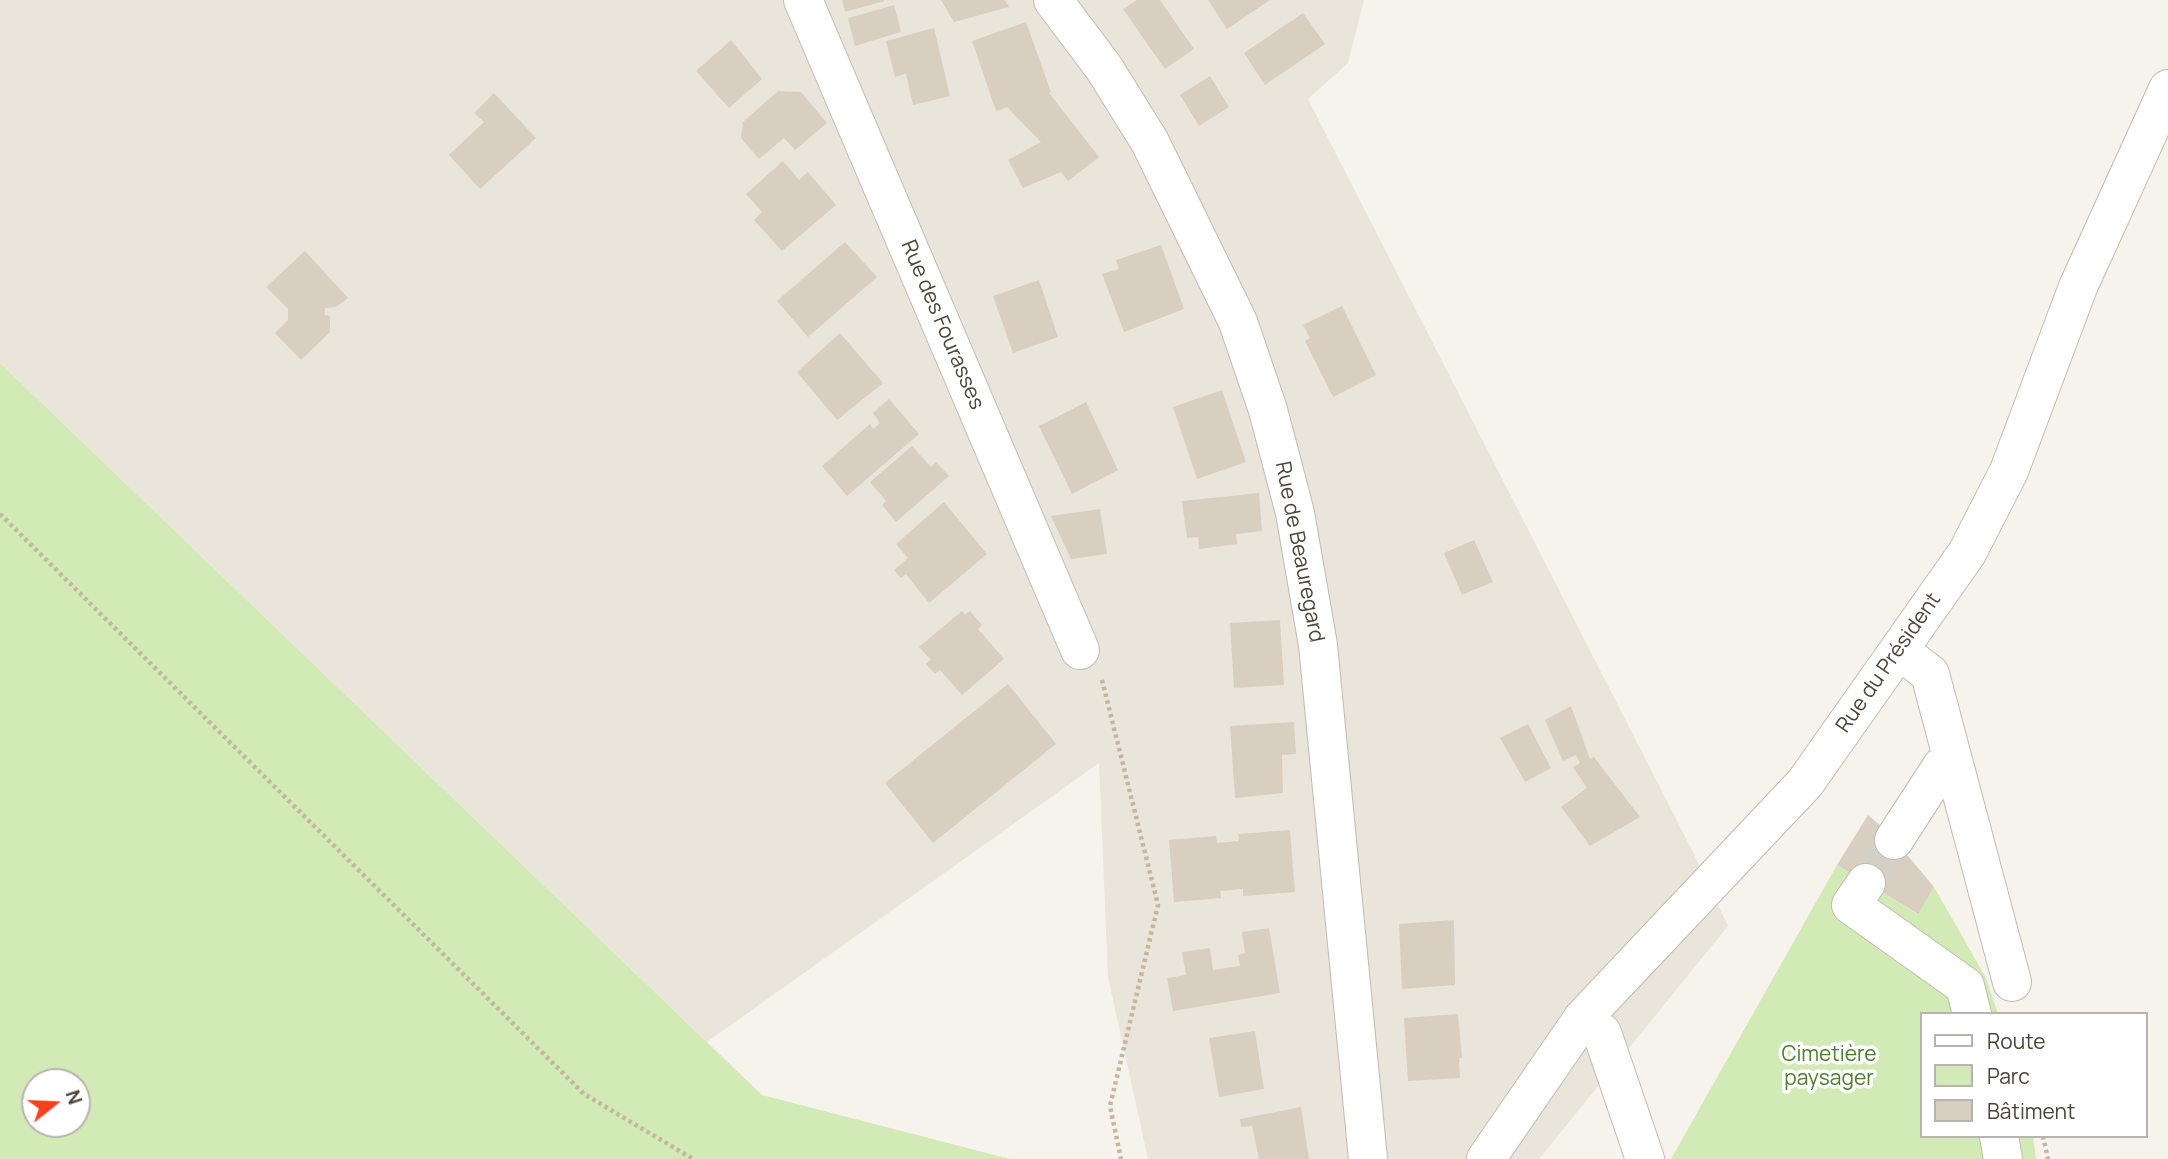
<!DOCTYPE html>
<html>
<head>
<meta charset="utf-8">
<style>
	body { margin:0 }
	#map { position:relative; width:2168px; height:1159px; overflow:hidden; background:#f6f3ec; font-family:Manrope,sans-serif }
	canvas { display:block }
	.legend { position:absolute; left:1920px; top:1012px; width:228px; height:126px; box-sizing:border-box; background:#fff; border:2px solid #b7b4b0; margin:0; padding:9px 12px; list-style:none; font-size:21px; color:#4b4439 }
	.legend li { display:flex; align-items:center; gap:14px; height:35px }
	.legend b { width:35px; border:2px solid #b7b4b0 }
	.north { position:absolute; left:21px; top:1068px; width:70px; height:70px; box-sizing:border-box; background:#fff; border:2px solid #b7b4b0; border-radius:50%; rotate:72deg; font-size:19px; font-weight:700; line-height:28px; text-align:center; color:#4b4439 }
	.north::after { content:''; display:block; margin:auto; width:24px; height:32px; background:#fc3f1d; clip-path:polygon(50% 0,100% 100%,50% 72%,0 100%) }
</style>
</head>
<body>
<div id="map">
<canvas width="2168" height="1159"></canvas>
<ul class="legend">
<li><b style="height:9px;background:#fff"></b>Route</li>
<li><b style="height:19px;background:#d2eab5"></b>Parc</li>
<li><b style="height:19px;background:#d8cfc1"></b>Bâtiment</li>
</ul>
<div class="north">N</div>
</div>
<script>
const context = document.querySelector('canvas').getContext('2d');
context.lineJoin = 'round';
function fill(path, color) {
  context.fillStyle = color;
  context.fill(path, 'evenodd');
}
function toPath(rows) {
  const path = new Path2D();
  for (const r of rows) {
    path.moveTo(r[0], r[1]);
    for (let i = 2; i < r.length; i += 2) path.lineTo(r[i], r[i + 1]);
  }
  return path;
}
function stroke(path, color, width, dash) {
  context.strokeStyle = color;
  context.lineWidth = width;
  context.lineCap = dash ? 'butt' : 'round';
  context.setLineDash(dash || []);
  context.stroke(path);
}
function label(font, color, halo, rows, align = 'center') {
  context.font = font + ' Manrope,sans-serif';
  context.lineWidth = 7;
  context.setLineDash([]);
  context.textBaseline = 'middle';
  context.strokeStyle = halo;
  context.fillStyle = color;
  for (const [text, x, y, turn = 0] of rows) {
    context.save();
    context.translate(x, y);
    context.rotate((+turn || 0) * Math.PI / 180);
    context.textAlign = isNaN(turn) ? turn : align;
    if (halo) context.strokeText(text, 0, 0);
    context.fillText(text, 0, 0);
    context.restore();
  }
}
const residential = toPath([
	[0,0,1364,0,1348,63,1308,99,1694,854,1728,926,1539,1159,1148,1159,1108,977,1099,763,707,1042,0,363]
]);
const green = toPath([
	[0,363,762,1095,1010,1159,0,1159],
	[35,1082,77,1082,77,1124,35,1124],
	[1837,865,1917,914,1934,887,1986,978,1998,1014,1921,1014,1921,1136,2033,1136,2036,1159,1671,1159]
]);
const building = toPath([
	[842,0,884,0,884,1,845,12],
	[941,0,1005,0,1009,7,954,22],
	[1137,0,1160,0,1194,49,1165,69,1123,9],
	[1208,0,1270,0,1227,29],
	[894,5,901,32,855,46,848,18],
	[1303,13,1325,44,1265,85,1244,53],
	[1026,22,1051,92,1049,93,1099,157,1068,181,1061,172,1023,188,1008,160,1041,142,1007,107,996,111,972,41],
	[934,28,950,96,913,105,906,74,895,77,886,41],
	[731,40,762,79,729,108,696,71],
	[1210,76,1229,107,1199,126,1180,95],
	[778,91,801,92,827,123,795,150,784,138,759,159,741,138,743,122],
	[494,93,536,138,480,189,449,155,484,122,474,113],
	[783,161,799,180,808,172,836,205,782,251,754,220,762,212,746,194],
	[845,242,877,277,808,337,777,301],
	[1161,245,1184,309,1124,332,1102,274,1119,269,1116,260],
	[305,251,348,298,336,307,325,308,325,315,330,316,330,332,301,360,275,333,288,320,288,309,266,287],
	[1039,280,1058,337,1013,353,993,296],
	[1342,306,1376,375,1333,397,1305,341,1310,338,1303,325],
	[840,333,883,383,837,420,797,372],
	[1222,390,1246,462,1197,479,1173,407],
	[889,399,919,434,847,496,822,466,870,424,873,429,880,423,873,413],
	[1086,402,1118,470,1072,494,1039,426],
	[912,446,931,467,936,462,949,476,896,522,882,505,886,501,870,482],
	[1259,493,1262,531,1236,534,1237,544,1199,549,1198,537,1187,538,1182,501],
	[944,502,987,554,929,603,906,574,901,578,894,570,908,558,896,544],
	[1100,509,1107,554,1071,559,1051,516],
	[1474,540,1493,582,1462,595,1444,553],
	[962,611,965,615,970,611,982,625,978,629,1004,659,962,695,940,670,935,674,926,664,931,660,919,647],
	[1280,620,1284,685,1234,688,1230,623],
	[1008,684,1056,744,933,843,885,783],
	[1571,706,1590,759,1594,757,1640,817,1590,846,1561,807,1587,788,1573,767,1580,763,1576,755,1563,761,1545,720],
	[1294,722,1296,754,1282,755,1283,793,1235,798,1230,726],
	[1528,724,1551,768,1525,782,1500,738],
	[1868,815,1888,832,1934,887,1918,914,1837,865],
	[1290,830,1295,892,1243,896,1243,889,1220,891,1221,898,1174,902,1169,840,1216,836,1217,843,1239,841,1238,834],
	[1454,920,1455,985,1402,989,1399,924],
	[1269,928,1280,993,1173,1011,1167,978,1186,975,1182,952,1210,948,1213,970,1240,966,1238,955,1245,953,1242,932],
	[1458,1014,1462,1058,1459,1058,1460,1078,1408,1081,1404,1018],
	[1255,1031,1264,1089,1219,1097,1209,1038],
	[1301,1107,1309,1159,1259,1159,1252,1126,1241,1127,1240,1119]
]);
const minorTunnel = toPath([
	[1866,883,1894,840]
]);
const path = toPath([
	[0,514,584,1094,693,1159],
	[1102,680,1158,905,1110,1106,1121,1159],
	[2043,1136,2048,1159]
]);
const minor = toPath([
	[803,0,1080,650],
	[1053,0,1104,68,1150,142,1238,322,1268,410,1295,513,1318,645,1368,1159],
	[1899,650,1930,674,2012,982],
	[1894,840,1942,766,1953,763],
	[1866,883,1851,905,1965,986,1972,1014],
	[1583,1018,1602,1033,1645,1159],
	[1999,1136,2003,1159],
	[1486,1159,1583,1018,1805,783,1967,553,2009,471,2078,287,2168,89]
]);
const streetNames = [
	["Rue des Fourasses",942,325,67],
	["Rue de Beauregard",1299,552,79],
	["Rue du Président",1889,663,-55]
];
const parkNames = [
	["Cimetière",1829,1055],
	["paysager",1829,1079]
];
fill(residential, '#eae5da');
fill(green, '#d2eab5');
fill(building, '#d8cfc1');
stroke(minorTunnel, '#d4d0c8', 38, [38, 19]);
stroke(minor, '#c2bbae', 40);
stroke(path, '#c4b79f', 4.5, [3.5, 3.5]);
stroke(minor, '#fff', 38);
label('21px', '#4b4439', '#fff', streetNames);
label('21px', '#4a7f2a', '#fff', parkNames);
</script>
</body>
</html>
